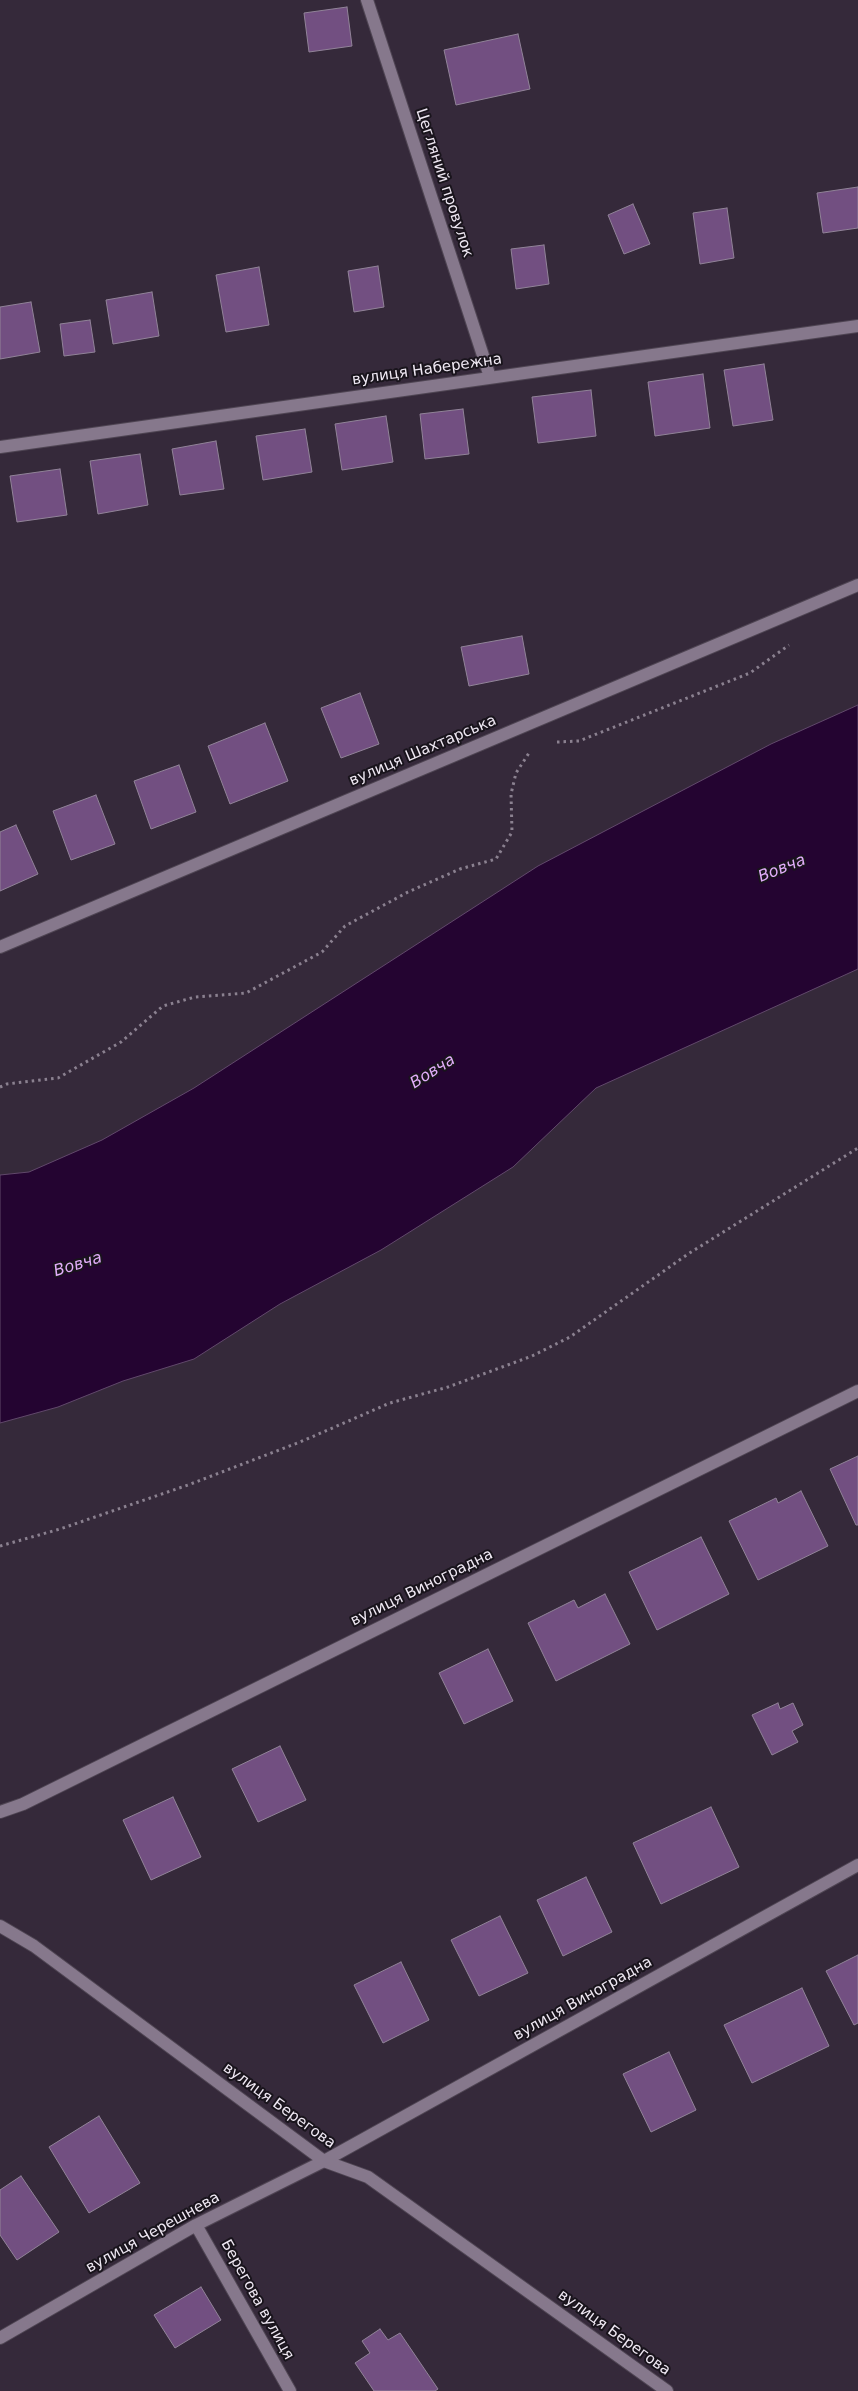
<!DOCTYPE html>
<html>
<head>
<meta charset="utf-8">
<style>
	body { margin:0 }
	canvas { display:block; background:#35293a }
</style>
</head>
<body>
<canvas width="858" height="2391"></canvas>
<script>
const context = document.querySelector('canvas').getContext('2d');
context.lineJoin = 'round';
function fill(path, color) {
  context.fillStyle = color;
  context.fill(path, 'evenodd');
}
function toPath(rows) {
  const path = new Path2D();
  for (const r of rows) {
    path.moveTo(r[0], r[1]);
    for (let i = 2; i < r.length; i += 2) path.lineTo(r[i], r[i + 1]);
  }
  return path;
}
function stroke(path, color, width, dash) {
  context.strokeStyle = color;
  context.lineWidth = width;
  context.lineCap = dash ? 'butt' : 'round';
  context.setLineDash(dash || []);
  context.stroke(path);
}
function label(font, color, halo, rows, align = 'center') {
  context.font = font + ' "DejaVu Sans",sans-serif';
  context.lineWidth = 4;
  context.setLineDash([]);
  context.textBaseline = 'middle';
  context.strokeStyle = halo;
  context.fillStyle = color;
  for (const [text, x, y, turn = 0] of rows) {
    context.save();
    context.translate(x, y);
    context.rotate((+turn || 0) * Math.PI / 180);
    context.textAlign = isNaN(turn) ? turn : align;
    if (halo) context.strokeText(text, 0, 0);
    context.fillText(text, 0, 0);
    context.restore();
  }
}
const water = toPath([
	[858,705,858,969,596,1088,513,1167,381,1250,280,1304,194,1359,123,1381,58,1407,0,1423,0,1175,29,1172,102,1140,194,1088,538,866,771,744,858,705]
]);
const building = toPath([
	[347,7,352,46,309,52,304,13,347,7],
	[518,34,530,89,456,105,444,50,518,34],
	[858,187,858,228,823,233,817,193,858,187],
	[633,204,650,244,624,254,608,215,633,204],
	[727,208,734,258,700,264,693,213,727,208],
	[544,245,549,284,516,289,511,249,544,245],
	[378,266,384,307,354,312,348,271,378,266],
	[259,267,269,325,226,332,216,275,259,267],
	[152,292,159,336,113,344,106,300,152,292],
	[31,302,40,352,0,359,0,307,31,302],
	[90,320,95,352,64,356,60,324,90,320],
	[764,364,773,420,733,426,724,370,764,364],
	[703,374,710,428,655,436,648,382,703,374],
	[591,390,596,436,538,443,532,397,591,390],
	[463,409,469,454,425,459,420,414,463,409],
	[386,416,393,462,342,470,335,424,386,416],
	[305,429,312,472,263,480,256,436,305,429],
	[216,441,224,489,180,495,172,449,216,441],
	[140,454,148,505,98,514,90,461,140,454],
	[60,469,67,515,17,522,10,476,60,469],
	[522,636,529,674,469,686,461,647,522,636],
	[360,693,379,744,341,758,321,708,360,693],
	[265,723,288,781,230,804,208,746,265,723],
	[179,765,196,812,151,829,134,781,179,765],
	[96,795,115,844,71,860,53,811,96,795],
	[16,825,38,874,0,891,0,832,16,825],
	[858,1456,858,1525,856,1525,830,1469,858,1456],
	[801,1491,828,1546,758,1580,729,1521,776,1498,778,1503,801,1491],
	[701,1537,729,1594,657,1630,629,1572,701,1537],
	[605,1594,630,1644,556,1681,528,1623,574,1600,578,1608,605,1594],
	[488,1649,513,1701,464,1724,439,1673,488,1649],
	[778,1703,780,1709,793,1703,803,1725,792,1731,798,1742,772,1755,752,1715,778,1703],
	[280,1746,306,1800,258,1822,232,1769,280,1746],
	[173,1797,201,1857,151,1880,123,1820,173,1797],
	[711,1807,739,1867,661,1904,633,1843,711,1807],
	[586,1877,612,1932,563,1956,537,1900,586,1877],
	[500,1916,528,1973,479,1996,451,1940,500,1916],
	[858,1955,858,2023,854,2025,826,1971,858,1955],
	[401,1962,429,2020,383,2043,354,1985,401,1962],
	[802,1988,829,2046,752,2083,724,2025,802,1988],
	[669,2052,696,2110,651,2132,623,2074,669,2052],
	[99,2116,140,2183,89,2213,49,2147,99,2116],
	[21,2176,59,2232,17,2260,0,2235,0,2190,21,2176],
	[201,2287,221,2320,175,2348,154,2315,201,2287],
	[380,2329,388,2340,400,2333,438,2389,435,2391,374,2391,355,2363,370,2353,362,2341,380,2329]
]);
const path = toPath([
	[557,742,579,741,750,673,789,645],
	[0,1087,7,1084,58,1078,121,1042,163,1006,195,997,246,993,322,952,345,926,408,892,460,869,496,859,512,832,511,794,516,773,529,753],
	[0,1546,60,1529,188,1485,300,1442,390,1403,448,1387,532,1356,570,1337,688,1254,858,1148]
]);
const street = toPath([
	[367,0,490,377],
	[0,447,858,326],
	[0,947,858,585],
	[0,1812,23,1804,858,1391],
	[0,1926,34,1946,324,2161,368,2177,667,2391],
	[196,2225,290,2391],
	[0,2338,196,2225,324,2161,858,1865]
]);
const streetNames = [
	["Цегляний провулок",444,183,72],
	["вулиця Набережна",427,370,-8],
	["вулиця Шахтарська",423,751,-23],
	["вулиця Виноградна",422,1588,-26],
	["вулиця Виноградна",583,1999,-29],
	["вулиця Берегова",279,2106,36],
	["вулиця Черешнева",153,2233,-29],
	["Берегова вулиця",257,2300,61],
	["вулиця Берегова",614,2333,36]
];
const waterNames = [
	["Вовча",782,869,-22],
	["Вовча",433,1072,-32],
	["Вовча",78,1265,-17]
];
fill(water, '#240431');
stroke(water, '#61486b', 1);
fill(building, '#724f81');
stroke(building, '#918398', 1);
stroke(street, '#4f4553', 14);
stroke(path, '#8b8190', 3, [2.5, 4]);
stroke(street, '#86788c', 12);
label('15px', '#efe8f3', '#19141c', streetNames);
label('italic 16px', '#e1adf9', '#19141c', waterNames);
</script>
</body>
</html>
